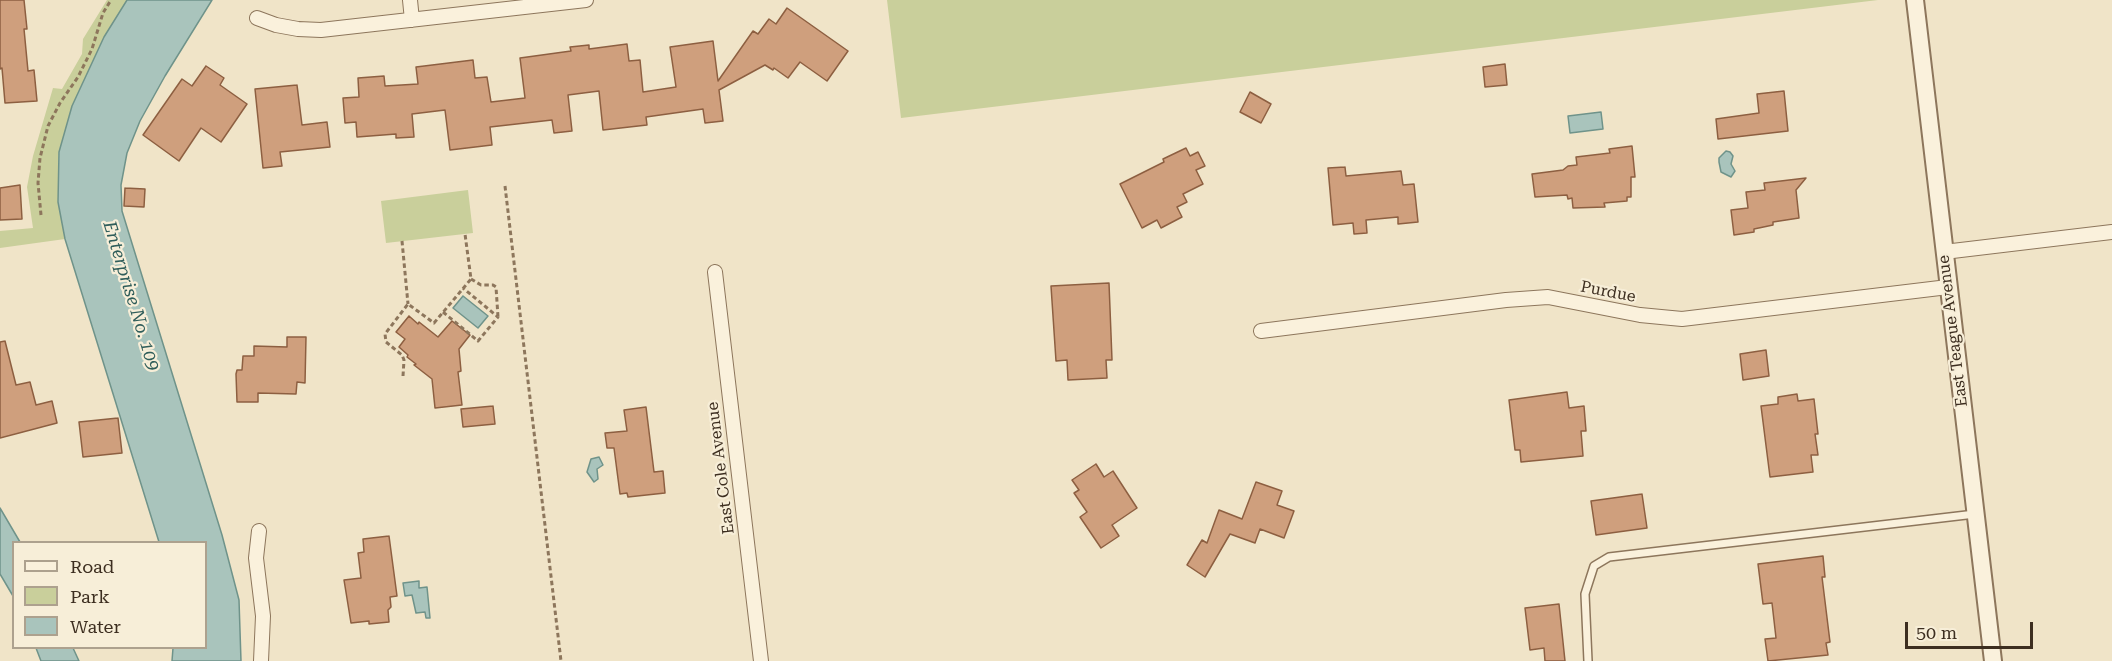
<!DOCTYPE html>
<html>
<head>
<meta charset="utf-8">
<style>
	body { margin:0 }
	#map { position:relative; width:2112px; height:661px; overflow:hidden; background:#f0e4c8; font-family:"Roboto Serif",serif }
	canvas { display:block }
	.legend { position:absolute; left:12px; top:541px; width:195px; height:108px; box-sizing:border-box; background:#f7eed8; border:2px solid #ada18e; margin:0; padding:8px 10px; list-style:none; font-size:18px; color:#3d2e20 }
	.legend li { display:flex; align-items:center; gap:12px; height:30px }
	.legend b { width:30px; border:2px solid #ada18e }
	.scale { position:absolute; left:1905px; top:622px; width:128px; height:27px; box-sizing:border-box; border:3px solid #3d2e20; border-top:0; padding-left:8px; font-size:18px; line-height:21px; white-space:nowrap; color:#3d2e20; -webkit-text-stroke:4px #f7eed8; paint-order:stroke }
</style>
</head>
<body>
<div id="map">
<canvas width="2112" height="661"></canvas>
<ul class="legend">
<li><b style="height:8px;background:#faf1dc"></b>Road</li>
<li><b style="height:16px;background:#c9cf9b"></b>Park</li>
<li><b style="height:16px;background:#a9c4bc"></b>Water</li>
</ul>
<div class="scale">50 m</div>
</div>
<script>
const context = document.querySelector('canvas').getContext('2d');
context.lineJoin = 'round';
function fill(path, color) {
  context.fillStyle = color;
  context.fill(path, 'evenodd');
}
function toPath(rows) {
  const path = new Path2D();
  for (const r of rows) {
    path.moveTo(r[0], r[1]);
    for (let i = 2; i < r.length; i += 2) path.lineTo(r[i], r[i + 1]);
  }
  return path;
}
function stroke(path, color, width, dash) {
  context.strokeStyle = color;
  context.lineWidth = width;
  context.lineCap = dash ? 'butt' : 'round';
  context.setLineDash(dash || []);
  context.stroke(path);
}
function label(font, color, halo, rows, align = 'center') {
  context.font = font + ' "Roboto Serif",serif';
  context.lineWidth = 4.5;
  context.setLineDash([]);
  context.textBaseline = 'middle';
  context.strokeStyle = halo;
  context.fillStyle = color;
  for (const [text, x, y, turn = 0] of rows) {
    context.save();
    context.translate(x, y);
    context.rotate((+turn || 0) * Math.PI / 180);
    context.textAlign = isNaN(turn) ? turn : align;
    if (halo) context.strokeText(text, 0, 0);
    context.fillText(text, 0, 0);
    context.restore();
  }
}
const green = toPath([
	[107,0,127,0,104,37,72,106,59,152,58,202,65,239,0,248,0,231,33,228,27,187,33,156,53,88,62,89,82,54,83,39],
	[887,0,1878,0,901,118],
	[468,190,473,233,386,243,381,201]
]);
const water = toPath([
	[127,0,212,0,165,76,140,121,127,153,121,185,122,211,222,535,239,600,241,661,172,661,173,648,206,648,206,542,159,542,65,239,58,202,59,152,72,106,104,37,127,0],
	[1601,112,1603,129,1570,133,1568,116,1601,112],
	[1726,151,1730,152,1733,156,1731,164,1735,171,1731,177,1721,172,1719,162,1719,158,1726,151],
	[463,296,488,316,478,328,453,308,463,296],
	[599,457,603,465,597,469,598,479,594,482,587,472,591,459,599,457],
	[0,508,20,542,14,542,13,596,0,574,0,508],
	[419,581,419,588,427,587,430,618,426,618,425,612,416,613,412,595,405,596,403,583,419,581],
	[36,648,73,648,79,661,41,661,36,648]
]);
const building = toPath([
	[0,0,24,0,27,29,24,29,28,71,34,70,37,101,5,103,2,68,0,69,0,0],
	[787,8,848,51,827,81,800,62,788,78,774,68,773,70,765,65,719,90,723,121,705,123,703,109,646,117,647,125,603,130,599,91,568,95,572,131,554,133,552,120,490,127,492,145,450,150,445,110,412,114,414,137,396,138,396,134,357,137,356,122,345,123,343,98,359,97,358,78,384,76,385,86,418,84,416,67,473,60,475,78,487,77,491,102,525,98,520,58,571,51,570,47,589,45,589,49,627,44,629,61,640,60,643,92,676,87,670,47,713,41,718,81,753,31,758,34,769,19,776,24,787,8],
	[1505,64,1507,85,1485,87,1483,67,1505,64],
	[206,66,224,78,220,85,247,104,221,142,201,128,179,161,143,135,182,79,192,86,206,66],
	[297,85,302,125,327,122,330,147,280,152,282,166,263,168,255,89,297,85],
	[1784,91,1788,131,1718,139,1716,119,1759,113,1757,94,1784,91],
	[1250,92,1271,104,1261,123,1240,112,1250,92],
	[1632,146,1635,177,1631,177,1631,197,1627,197,1627,201,1604,203,1605,207,1573,208,1572,198,1568,199,1567,195,1535,197,1532,174,1563,170,1568,166,1577,165,1576,157,1610,153,1609,149,1632,146],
	[1186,148,1190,156,1198,152,1205,166,1196,170,1203,184,1183,194,1187,202,1177,207,1182,217,1161,228,1157,220,1142,228,1120,184,1164,162,1163,159,1186,148],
	[1345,167,1346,176,1401,171,1403,185,1414,184,1418,222,1398,224,1398,217,1366,220,1367,233,1354,234,1353,223,1333,225,1328,168,1345,167],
	[1806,178,1796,190,1799,218,1773,222,1773,225,1754,229,1754,232,1734,235,1731,210,1748,208,1746,192,1765,190,1764,183,1806,178],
	[20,185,22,219,0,220,0,188,20,185],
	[125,188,145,189,144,207,124,206,125,188],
	[1109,283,1112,360,1106,360,1107,378,1068,380,1067,360,1056,361,1051,286,1109,283],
	[409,316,418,324,419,322,438,337,452,321,470,335,459,349,461,371,458,372,462,405,435,408,432,379,414,365,416,364,407,357,408,355,399,347,405,339,396,332,409,316],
	[287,337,306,337,305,383,297,382,296,394,258,393,258,402,237,402,236,374,237,370,242,370,243,356,254,356,254,346,287,347,287,337],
	[5,341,16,385,30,382,36,405,52,401,57,423,0,438,0,342,5,341],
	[1766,350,1769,376,1743,380,1740,354,1766,350],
	[1567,392,1569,408,1584,406,1586,431,1581,431,1583,456,1521,462,1520,450,1515,450,1509,400,1567,392],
	[1797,394,1798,401,1814,399,1818,434,1815,434,1818,455,1811,455,1813,472,1770,477,1761,406,1778,404,1778,397,1797,394],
	[493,406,495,424,463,427,461,409,493,406],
	[646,407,654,472,663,471,665,493,628,497,627,493,620,494,614,448,607,448,605,433,627,431,624,410,646,407],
	[118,418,122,453,83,457,79,422,118,418],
	[1096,464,1104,477,1113,471,1137,508,1112,525,1119,536,1101,548,1080,517,1087,512,1074,493,1079,490,1072,480,1096,464],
	[1256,482,1282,491,1277,505,1294,511,1284,538,1260,529,1255,543,1230,534,1205,577,1187,565,1202,540,1207,543,1219,510,1242,519,1256,482],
	[1642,494,1647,528,1596,535,1591,501,1642,494],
	[389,536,397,596,390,597,391,607,388,610,389,622,369,624,369,621,351,623,344,580,361,578,358,553,364,552,363,539,389,536],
	[1823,556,1825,577,1822,577,1830,642,1826,643,1828,655,1768,661,1765,639,1776,638,1772,603,1763,604,1758,564,1823,556],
	[1559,604,1565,661,1545,661,1544,648,1530,650,1525,608,1559,604]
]);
const path = toPath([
	[505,186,561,661],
	[41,215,38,183,40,158,48,126,60,103,78,77,92,49,103,13,111,0],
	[402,241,408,304],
	[471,279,481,285,493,285,496,287,498,317],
	[443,312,478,341,498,317,463,288],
	[403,376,404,360,402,355,386,342,385,334,408,304,434,323,471,279,465,234]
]);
const service = toPath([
	[1588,661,1585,594,1594,566,1609,557,1975,514]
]);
const minor = toPath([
	[410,0,412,20],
	[257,18,276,25,298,29,321,30,586,0],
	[1944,252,2112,232],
	[715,272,761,661],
	[1261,331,1506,300,1548,297,1640,315,1682,319,1948,287],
	[259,531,256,558,263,616,261,661]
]);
const tertiary = toPath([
	[1915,0,1993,661]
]);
const streetNames = [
	["Purdue",1608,292,11],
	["East Teague Avenue",1953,331,-97],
	["East Cole Avenue",721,468,-97]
];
const waterNames = [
	["Enterprise No. 109",131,296,73]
];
fill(green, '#c9cf9b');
fill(water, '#a9c4bc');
stroke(water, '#6f938a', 1.5);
fill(building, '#cf9f7d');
stroke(building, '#8d5f41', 1.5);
stroke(service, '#8d765c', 10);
stroke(minor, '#8d765c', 16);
stroke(tertiary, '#8d765c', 20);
stroke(path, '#8d765c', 3, [4.5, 3]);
stroke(service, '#faf1dc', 7);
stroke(minor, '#faf1dc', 14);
stroke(tertiary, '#faf1dc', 16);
label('16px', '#3d2e20', '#f7eed8', streetNames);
label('italic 18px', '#2f5d5a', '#f7eed8', waterNames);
</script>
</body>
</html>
